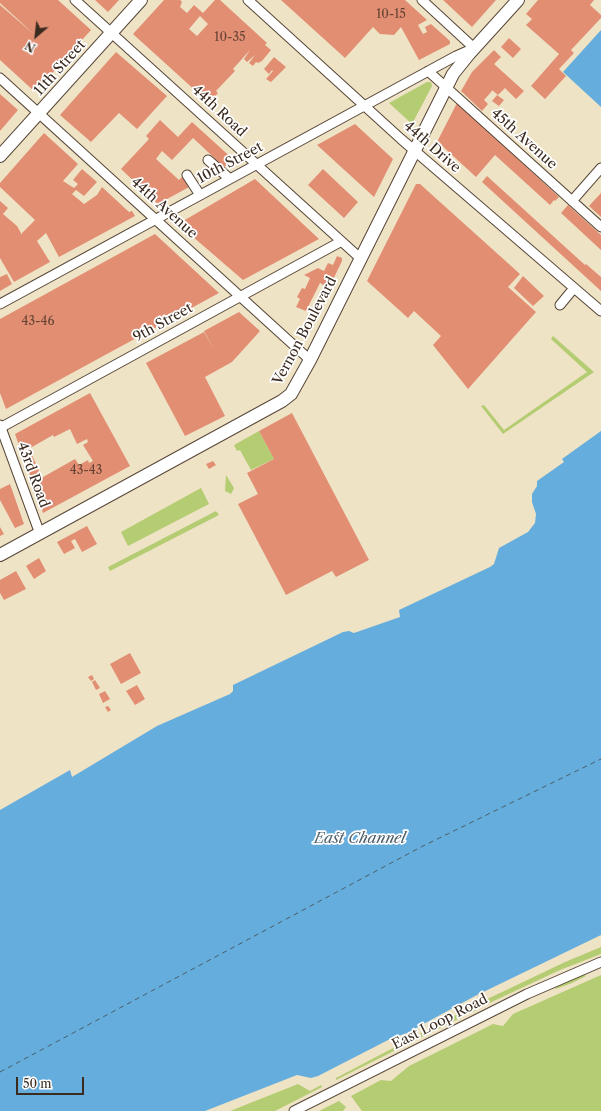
<!DOCTYPE html>
<html>
<head>
<meta charset="utf-8">
<style>
	body { margin:0 }
	#map { position:relative; width:601px; height:1111px; overflow:hidden; background:#efe3c6; font-family:"Libre Caslon Text",serif }
	canvas { display:block }
	.north { position:absolute; left:16px; top:16px; width:40px; height:40px; -webkit-text-stroke:3px #fff; paint-order:stroke; rotate:208deg; font-size:11px; font-weight:700; line-height:16px; text-align:center; color:#3b2a1e }
	.north::after { content:''; display:block; margin:auto; width:14px; height:18px; background:#3b2a1e; clip-path:polygon(50% 0,100% 100%,50% 72%,0 100%) }
	.scale { position:absolute; left:16px; top:1077px; width:68px; height:18px; box-sizing:border-box; border:2px solid #3b2a1e; border-top:0; padding-left:5px; font-size:12px; line-height:14px; white-space:nowrap; color:#3b2a1e; -webkit-text-stroke:3px #fff; paint-order:stroke }
</style>
</head>
<body>
<div id="map">
<canvas width="601" height="1111"></canvas>
<div class="north">N</div>
<div class="scale">50 m</div>
</div>
<script>
const context = document.querySelector('canvas').getContext('2d');
context.lineJoin = 'round';
function fill(path, color) {
  context.fillStyle = color;
  context.fill(path, 'evenodd');
}
function toPath(rows) {
  const path = new Path2D();
  for (const r of rows) {
    path.moveTo(r[0], r[1]);
    for (let i = 2; i < r.length; i += 2) path.lineTo(r[i], r[i + 1]);
  }
  return path;
}
function stroke(path, color, width, dash) {
  context.strokeStyle = color;
  context.lineWidth = width;
  context.lineCap = dash ? 'butt' : 'round';
  context.setLineDash(dash || []);
  context.stroke(path);
}
function label(font, color, halo, rows, align = 'center') {
  context.font = font + ' "Libre Caslon Text",serif';
  context.lineWidth = 3.5;
  context.setLineDash([]);
  context.textBaseline = 'middle';
  context.strokeStyle = halo;
  context.fillStyle = color;
  for (const [text, x, y, turn = 0] of rows) {
    context.save();
    context.translate(x, y);
    context.rotate((+turn || 0) * Math.PI / 180);
    context.textAlign = isNaN(turn) ? turn : align;
    if (halo) context.strokeText(text, 0, 0);
    context.fillText(text, 0, 0);
    context.restore();
  }
}
const green = toPath([
	[427,82,431,82,432,86,412,124,389,103],
	[553,336,594,372,503,434,481,406,484,405,504,430,587,372,551,339],
	[259,431,274,459,251,470,240,450,237,451,234,445],
	[226,475,234,488,231,494,225,491],
	[201,488,209,504,128,546,121,532],
	[216,511,219,515,110,571,108,567],
	[601,947,601,954,560,970,483,1006,479,1003,565,962],
	[583,974,586,976,572,983,556,989,555,988],
	[601,975,601,1111,362,1111,351,1096,381,1080,391,1081,409,1066,493,1024,503,1026,513,1014],
	[477,1004,478,1009,336,1080,336,1078],
	[298,1084,310,1091,321,1085,322,1087,275,1111,230,1111],
	[339,1101,346,1107,343,1111,319,1111]
]);
const water = toPath([
	[601,30,601,107,563,72],
	[601,431,601,935,475,996,407,1033,392,1038,318,1076,311,1078,297,1075,205,1111,0,1111,0,810,70,770,72,777,157,726,230,694,233,691,233,685,343,632,349,631,354,633,400,617,399,610,490,567,494,564,499,548,528,532,535,523,536,514,532,502,532,494,537,486,537,481,564,462,562,459]
]);
const ferry = toPath([
	[0,1072,421,847,601,759]
]);
const building = toPath([
	[0,0,58,0,91,30,35,92,0,60,0,5,36,36,0,3],
	[95,0,119,0,108,12],
	[164,0,180,0,182,2,180,7,187,13,194,5,203,13,215,0,220,0,267,43,265,45,271,50,262,61,258,63,256,62,253,66,249,63,255,55,247,62,244,59,250,50,233,69,235,71,216,91,218,93,209,103,133,34],
	[200,16,208,24,197,36,189,29],
	[281,0,405,0,427,20,418,25,423,34,427,32,425,27,431,24,450,41,450,44,419,60,401,27,394,35,380,34,373,27,345,58],
	[443,0,496,0,472,27],
	[538,0,594,0,590,5,601,15,601,18,571,50,574,53,559,69,566,76,545,99,531,86,559,54,526,25,532,19,526,14],
	[509,38,521,49,513,58,501,47],
	[494,50,501,57,494,64,524,91,516,99,505,88,498,95,492,90,492,91,484,100,488,104,482,111,461,91,472,72],
	[116,52,167,96,137,129,119,113,91,142,60,115],
	[274,57,286,67,271,82,266,79,273,71,272,70,269,74,264,69],
	[0,94,18,110,0,131],
	[497,95,504,100,499,106,492,101],
	[457,103,559,197,555,201,554,200,550,205,495,155,476,177,439,143,438,140],
	[160,120,178,137,192,122,235,161,224,167,193,138,172,160,162,151,156,159,179,180,182,177,191,186,158,204,121,169,149,139,146,136],
	[355,124,393,159,374,197,317,145],
	[44,133,78,164,63,181,74,188,78,184,73,180,82,169,97,182,84,196,76,190,72,194,84,204,97,195,102,187,129,212,132,211,135,216,59,257,46,233,37,241,50,262,14,282,0,258,0,201,8,208,3,214,17,226,22,235,22,233,35,220,0,187,0,183],
	[323,169,358,202,344,218,308,185],
	[487,176,585,265,586,264,601,277,601,291,482,182],
	[255,179,319,239,243,280,178,224],
	[416,184,420,184,520,274,508,287,536,312,468,389,433,345,441,336,414,311,408,318,367,281],
	[601,193,601,217,589,206],
	[568,205,601,235,601,250,561,213],
	[155,234,219,293,6,409,0,393,0,319],
	[337,256,342,258,342,261,329,288,320,283,306,311,296,307,300,299,297,297,302,288,305,289,310,278,304,275,318,268,324,271,328,263,333,265],
	[7,274,12,284,0,291,0,277],
	[523,276,544,296,533,306,514,288],
	[239,312,260,331,232,362,205,377,225,416,185,436,146,363,204,332,215,351,204,331],
	[90,393,130,466,43,513,15,434],
	[70,429,77,444,87,439,88,442,83,445,93,461,89,463,88,460,79,465,75,459,36,481,34,476,40,473,32,455,29,457,25,451,53,435,54,437],
	[292,413,369,560,336,577,332,571,286,595,238,504,258,494,247,473,274,459,259,431],
	[213,461,216,465,209,469,206,464],
	[10,484,24,524,15,528,0,500,0,489],
	[87,526,97,544,82,552,75,539,71,541,75,548,64,554,57,542],
	[0,527,4,534,0,536],
	[39,558,46,571,34,579,26,566],
	[16,571,26,589,4,600,0,593,0,580],
	[130,653,141,673,121,684,110,664],
	[92,675,94,679,91,681,88,677],
	[95,680,100,688,96,690,92,682],
	[137,685,145,699,135,705,126,691],
	[105,691,110,699,103,703,99,694],
	[108,706,111,710,108,712,105,707]
]);
const minor = toPath([
	[75,0,360,258],
	[248,0,401,139,601,311],
	[428,71,601,227],
	[0,78,310,360],
	[208,160,230,179],
	[187,175,200,195],
	[572,201,601,168],
	[0,304,456,56,474,48,422,0],
	[560,305,574,288],
	[0,425,40,534],
	[0,428,340,242],
	[294,1111,527,994,601,962]
]);
const major = toPath([
	[0,156,141,0],
	[0,555,282,401,291,394,310,360,453,74,469,54,518,0]
]);
const numberNames = [
	["10-15",391,15],
	["10-35",230,38],
	["43-46",38,322],
	["43-43",86,471]
];
const streetNames = [
	["11th Street",60,68,-48],
	["44th Road",219,111,43],
	["45th Avenue",524,139,42],
	["44th Drive",432,147,41],
	["10th Street",230,163,-28],
	["44th Avenue",164,208,42],
	["9th Street",163,323,-29],
	["Vernon Boulevard",305,331,-62],
	["43rd Road",33,475,70],
	["East Loop Road",440,1022,-27]
];
const waterNames = [
	["East Channel",360,839]
];
fill(green, '#b4cc72');
fill(water, '#65addc');
stroke(ferry, '#4c5e6a', 1, [5, 4]);
fill(building, '#e28e73');
stroke(minor, '#564637', 11);
stroke(major, '#564637', 14);
stroke(minor, '#fff', 9);
stroke(major, '#fff', 12);
label('12px', '#654333', null, numberNames);
label('14px', '#3b2a1e', '#fff', streetNames);
label('italic 15px', '#4c5e6a', '#fff', waterNames);
</script>
</body>
</html>
